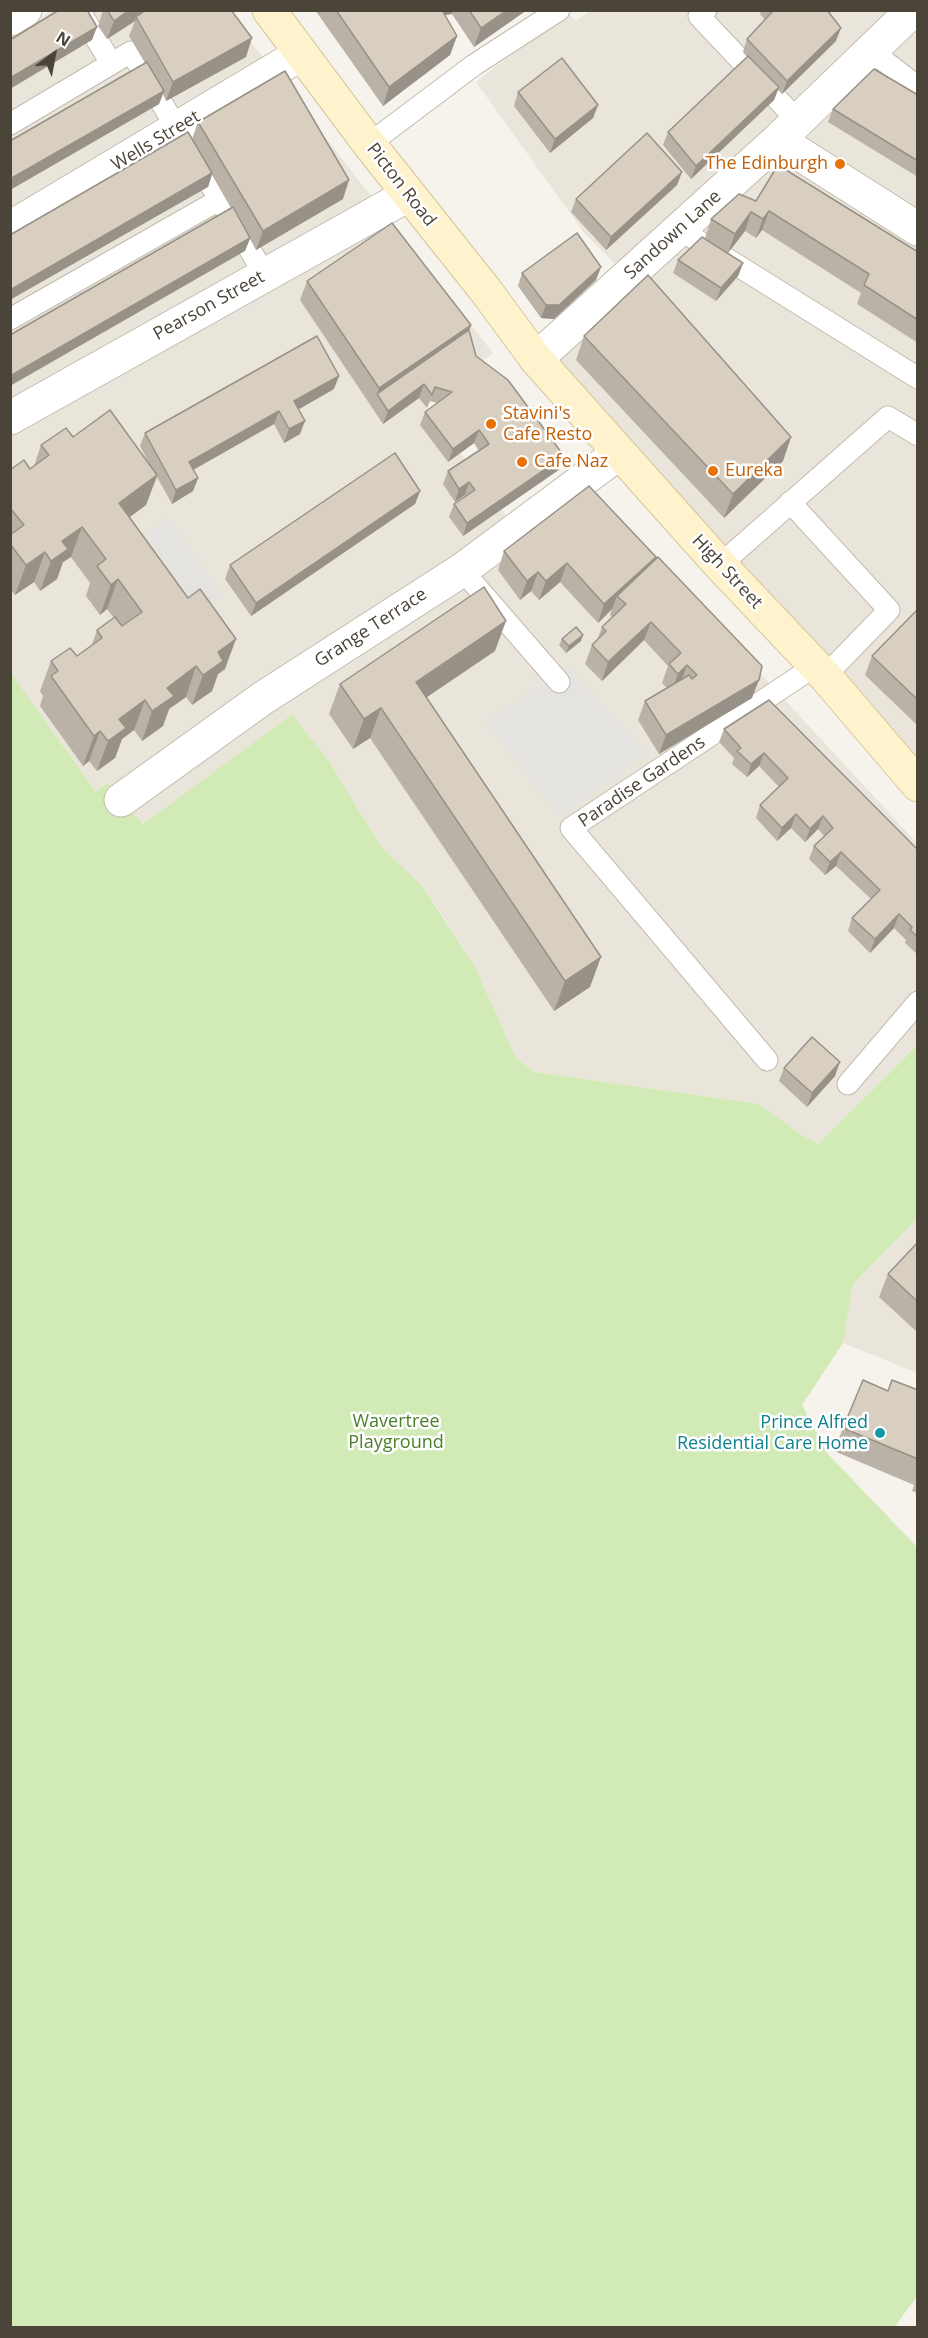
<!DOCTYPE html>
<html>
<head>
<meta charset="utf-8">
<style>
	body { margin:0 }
	#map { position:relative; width:928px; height:2338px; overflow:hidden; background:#f6f3ec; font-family:"Open Sans",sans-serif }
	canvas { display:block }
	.frame { position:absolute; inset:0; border:12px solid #4b4439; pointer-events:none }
	.north { position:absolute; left:24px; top:24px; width:60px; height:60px; -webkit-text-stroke:4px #fff; paint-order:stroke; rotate:32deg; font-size:16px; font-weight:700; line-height:24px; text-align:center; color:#4b4439 }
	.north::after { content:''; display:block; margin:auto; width:21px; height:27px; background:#4b4439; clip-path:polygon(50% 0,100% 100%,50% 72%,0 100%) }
</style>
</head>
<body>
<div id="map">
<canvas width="928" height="2338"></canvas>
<div class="frame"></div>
<div class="north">N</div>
</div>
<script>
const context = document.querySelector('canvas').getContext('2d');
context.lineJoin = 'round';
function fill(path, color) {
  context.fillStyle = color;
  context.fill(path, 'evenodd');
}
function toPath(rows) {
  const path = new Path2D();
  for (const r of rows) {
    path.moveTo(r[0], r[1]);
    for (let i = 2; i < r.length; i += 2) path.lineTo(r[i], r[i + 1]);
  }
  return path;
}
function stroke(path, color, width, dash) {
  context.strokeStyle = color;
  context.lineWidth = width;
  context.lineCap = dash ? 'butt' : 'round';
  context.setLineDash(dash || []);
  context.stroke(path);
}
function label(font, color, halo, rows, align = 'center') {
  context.font = font + ' "Open Sans",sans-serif';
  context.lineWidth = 5;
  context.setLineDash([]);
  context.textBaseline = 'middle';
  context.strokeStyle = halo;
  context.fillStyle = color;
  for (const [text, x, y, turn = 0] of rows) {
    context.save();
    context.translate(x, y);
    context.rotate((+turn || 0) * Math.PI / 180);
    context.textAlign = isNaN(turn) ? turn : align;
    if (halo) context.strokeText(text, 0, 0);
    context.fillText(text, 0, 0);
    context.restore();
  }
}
const residential = toPath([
	[591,10,917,11,917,785,536,359,646,294,585,234,476,82,566,11,576,21],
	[51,11,227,11,493,353,425,405,524,540,591,490,917,843,917,1044,818,1144,802,1135,759,1104,534,1072,516,1058,475,967,441,913,423,887,380,845,329,761,292,714,143,824,107,783,96,792,11,673,10,37],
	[917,1219,917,1373,843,1343,853,1284]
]);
const green = toPath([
	[11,673,96,792,107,783,143,824,292,714,329,761,380,845,423,887,475,967,516,1058,534,1072,759,1104,802,1135,818,1144,918,1044,917,1219,853,1284,843,1343,802,1405,827,1453,917,1547,917,2296,894,2328,11,2327]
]);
const parking = toPath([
	[168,518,223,595,177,628,122,551],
	[567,666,646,753,559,817,486,722]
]);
const service = toPath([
	[79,10,111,63],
	[706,10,699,16,798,121],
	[871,51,918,87],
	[10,124,131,52,265,275],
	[369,144,474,65,559,10],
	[679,229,918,378],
	[10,319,219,200],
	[790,502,889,610,825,676],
	[720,565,888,417,918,435],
	[462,570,559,682],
	[767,1060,571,828,815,666],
	[848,1084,918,1002]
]);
const minor = toPath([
	[10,19,25,10],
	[778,140,918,229],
	[10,228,301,54],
	[536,359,778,140,913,10],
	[10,418,408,195],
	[121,800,263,698,462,570,619,453]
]);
const secondary = toPath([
	[269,10,369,144,486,291,536,359,720,565,825,676,918,785]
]);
const wall = toPath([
	[103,10,231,10,246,57,166,101,163,94,159,104,10,190,10,141,145,63,129,36,135,21,107,39,98,26],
	[315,10,527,10,474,47,452,14,445,15,457,36,450,55,383,106],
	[761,10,827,10,836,41,782,94,778,90,774,100,691,179,663,145,668,132,747,57,743,52,747,39,765,20,760,14],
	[518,92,598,105,593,118,550,153,514,106],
	[918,95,918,177,828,122,833,109],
	[198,122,343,199,256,250,250,239,245,251,231,208,212,175,208,187,192,139],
	[682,172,677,185,606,250,571,212,576,199],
	[756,201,918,252,918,343,857,304,861,293,762,230,756,238,745,231,728,253,705,238,711,219],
	[678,260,743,263,738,276,716,301,673,273],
	[522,273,596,280,554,319,541,318,518,286],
	[307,281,471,325,469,330,476,356,560,469,463,536,449,517,454,504,465,496,465,495,455,502,443,484,448,471,479,451,474,443,448,462,420,425,425,412,437,403,430,401,427,408,419,398,383,424,300,300],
	[584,336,791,437,783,461,724,518,576,360],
	[334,389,298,409,300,434,284,443,274,424,193,470,198,478,193,491,172,504,157,477,146,505,130,517,225,669,218,674,212,691,192,705,186,697,169,709,163,726,142,741,134,730,122,739,115,758,97,771,89,761,83,766,40,706,43,696,40,691,51,661,77,656,92,645,97,630,114,618,107,609,100,615,86,596,90,583,71,557,63,562,57,579,40,591,34,582,15,595,10,589,10,470,30,469,34,466,41,445,73,437,151,467,140,446,145,433],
	[420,491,415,504,251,616,225,579,230,565],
	[504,551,656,557,654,561,752,698,659,754,638,720,645,701,667,688,662,683,668,666,644,640,602,681,585,664,592,645,597,640,602,627,612,617,610,615,612,609,598,623,560,582,539,600,531,591,520,600,498,570],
	[918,609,918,726,865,675,872,656],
	[562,639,581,641,566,653,559,645],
	[495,651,426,697,590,987,554,1011,370,738,353,749,329,714,340,684],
	[724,729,918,850,918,955,905,943,906,940,894,928,870,953,848,931,852,918,871,899,836,866,825,875,809,859,814,846,824,836,818,829,805,842,791,828,777,841,756,818,760,805,779,787,759,766,747,777,732,764,734,758,719,742],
	[784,1068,835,1076,807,1107,779,1081],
	[918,1242,918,1333,879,1297,888,1274],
	[918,1390,918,1493,912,1491,914,1485,834,1451,843,1428,888,1391]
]);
const shadedWall = toPath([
	[129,10,142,10,140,17,136,17,135,21,107,39,114,21],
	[432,10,453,10,452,14,429,18],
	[507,10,527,10,474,47,481,28],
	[97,27,92,40,10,89,10,78],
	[841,28,836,41,782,94,787,81],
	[457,36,450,55,383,106,389,87],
	[252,38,246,57,166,101,173,82],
	[779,87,774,100,691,179,696,166],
	[164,91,159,104,10,190,10,179],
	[598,105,593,118,550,153,555,139],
	[682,172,677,185,606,250,611,237],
	[212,173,208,187,10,300,10,290],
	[349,180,343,199,256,250,263,231],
	[769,211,762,230,756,238,763,219],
	[751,212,745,231,728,253,735,234],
	[250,238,245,251,10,386,10,376],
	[743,263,738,276,716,301,721,288],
	[601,267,596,280,554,319,541,318,546,305],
	[471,325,464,343,377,394,379,388],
	[339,376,334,389,289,415,294,401],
	[424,384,419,398,383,424,388,411],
	[279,411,274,424,184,475,189,462],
	[305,421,300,434,284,443,289,429],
	[479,430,474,443,448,462,453,449],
	[791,437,783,461,724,518,733,494],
	[564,456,560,469,463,536,467,523],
	[157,475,146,505,108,533,119,503],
	[198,478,193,491,172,504,176,490],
	[469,482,465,495,455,502,459,489],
	[420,491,415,504,251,616,256,603],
	[82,527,71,557,63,562,57,579,40,591,51,561,62,541],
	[45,552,34,582,15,595,26,565],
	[656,557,649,575,617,596,612,609,598,623,604,604],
	[567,563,560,582,539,600,546,581],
	[538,572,531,591,520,600,527,581],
	[118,579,107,609,100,615,111,585],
	[506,621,495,651,405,712,416,682],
	[651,622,644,640,602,681,608,662],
	[583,635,581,641,566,653,569,646],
	[236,639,225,669,218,674,212,691,192,705,203,675,218,652],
	[687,665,680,684,671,693,678,674],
	[196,666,186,697,169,709,163,726,142,741,152,711,167,688],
	[759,680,752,698,659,754,666,735],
	[145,700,134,730,122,739,115,758,97,771,108,741,119,719],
	[381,708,370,738,353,749,364,719],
	[100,731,89,761,83,766,94,736],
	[764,753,759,766,747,777,751,764],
	[796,814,791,828,777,841,782,828],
	[823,816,818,829,805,842,810,829],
	[841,852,836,866,825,875,830,862],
	[899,914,894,928,870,953,875,939],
	[601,957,590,987,554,1011,565,981],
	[840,1062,835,1076,807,1107,812,1093]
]);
const building = toPath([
	[59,10,87,10,97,27,10,78,10,40,59,10],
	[107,10,129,10,114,21,107,10],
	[146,10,231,10,252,38,173,82,136,17,146,10],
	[336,10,442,10,457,36,389,87,336,10],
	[469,10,507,10,481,28,469,10],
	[772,10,827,10,841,28,787,81,747,39,773,11,772,10],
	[748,56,779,87,696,166,668,132,748,56],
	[562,58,598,105,555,139,518,92,562,58],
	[147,62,164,91,10,179,10,141,147,62],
	[874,69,918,95,918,161,833,109,874,69],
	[285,71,349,180,263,231,198,122,285,71],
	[188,132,212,173,10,290,10,235,188,132],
	[647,133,682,172,611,237,576,199,647,133],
	[778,165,918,252,918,320,864,285,869,274,769,211,763,219,751,212,735,234,711,219,739,194,756,201,778,165],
	[233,207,250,238,10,376,10,335,233,207],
	[392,223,471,325,379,388,307,281,392,223],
	[577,233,601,267,559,305,546,305,522,273,577,233],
	[702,237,743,263,721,288,678,260,702,237],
	[648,275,791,437,733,494,584,336,648,275],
	[469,330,476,356,508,380,564,456,467,523,454,504,475,490,469,482,459,489,448,471,489,444,482,434,479,430,453,449,425,412,452,392,435,387,432,395,424,384,388,411,377,394,469,330],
	[317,336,339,376,294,401,305,421,289,429,279,411,189,462,198,478,176,490,145,433,317,336],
	[110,410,157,475,119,503,188,598,200,589,236,639,218,652,223,661,203,675,196,666,167,688,174,696,152,711,145,700,119,719,126,728,108,741,100,731,94,736,51,676,58,671,51,661,70,648,77,656,102,638,97,630,115,617,122,626,142,612,118,579,111,585,97,566,106,559,82,527,62,541,68,549,51,561,45,552,26,565,10,544,10,535,24,525,10,508,10,470,24,460,30,469,49,455,41,445,66,428,73,437,110,410],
	[395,453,420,491,256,603,230,565,395,453],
	[589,486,656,557,604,604,567,563,546,581,538,572,527,581,504,551,589,486],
	[658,557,762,666,759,680,666,735,645,701,689,675,692,679,697,675,687,665,678,674,669,664,681,653,651,622,608,662,592,645,606,631,602,627,626,604,617,596,658,557],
	[484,587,506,621,416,682,601,957,565,981,381,708,364,719,340,684,484,587],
	[918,609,918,700,872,656,918,609],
	[576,627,583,635,569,646,562,639,576,627],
	[769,700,918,850,918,937,910,930,912,927,899,914,875,939,852,918,880,890,841,852,830,862,814,846,833,828,823,816,810,829,796,814,782,828,760,805,788,778,764,753,751,764,737,751,741,748,724,729,769,700],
	[812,1037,840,1062,812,1093,784,1068,812,1037],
	[918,1242,918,1302,888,1274,918,1242],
	[863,1380,888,1391,892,1380,918,1390,918,1459,843,1428,863,1380]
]);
const markers = [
	[840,164,6,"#e8710a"],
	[491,424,6,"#e8710a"],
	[522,462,6,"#e8710a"],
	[713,471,6,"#e8710a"],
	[880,1433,6,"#0f9aa8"]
];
const streetNames = [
	["Wells Street",156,141,-31],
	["Picton Road",401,185,52],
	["Sandown Lane",673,235,-42],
	["Pearson Street",209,306,-29],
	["High Street",727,572,47],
	["Grange Terrace",371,628,-33],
	["Paradise Gardens",642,782,-34]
];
const foodNames = [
	["The Edinburgh",828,164,"right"],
	["Stavini's",503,414],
	["Cafe Resto",503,435],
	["Cafe Naz",534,462],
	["Eureka",725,471]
];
const parkNames = [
	["Wavertree",396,1422],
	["Playground",396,1443]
];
const cultureNames = [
	["Prince Alfred",868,1423],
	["Residential Care Home",868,1444]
];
fill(residential, '#eae5da');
fill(green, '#d2eab5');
fill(parking, '#e5e3e0');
stroke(service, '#c2bbae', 23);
stroke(minor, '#c2bbae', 35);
stroke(secondary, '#d6c79b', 35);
stroke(service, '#fff', 21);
stroke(minor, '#fff', 33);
stroke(secondary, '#fff3cd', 33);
fill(wall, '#bab2a6');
fill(shadedWall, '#979187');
fill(building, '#d8cfc1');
stroke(building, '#979187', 1.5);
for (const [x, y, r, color] of markers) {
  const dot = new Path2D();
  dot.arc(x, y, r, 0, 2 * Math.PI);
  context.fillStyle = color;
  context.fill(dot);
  stroke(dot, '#fff', 2);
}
label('18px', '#4b4439', '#fff', streetNames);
label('18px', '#c56008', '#fff', foodNames, 'left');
label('18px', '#4a7f2a', '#fff', parkNames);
label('18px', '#0d838f', '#fff', cultureNames, 'right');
</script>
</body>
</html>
